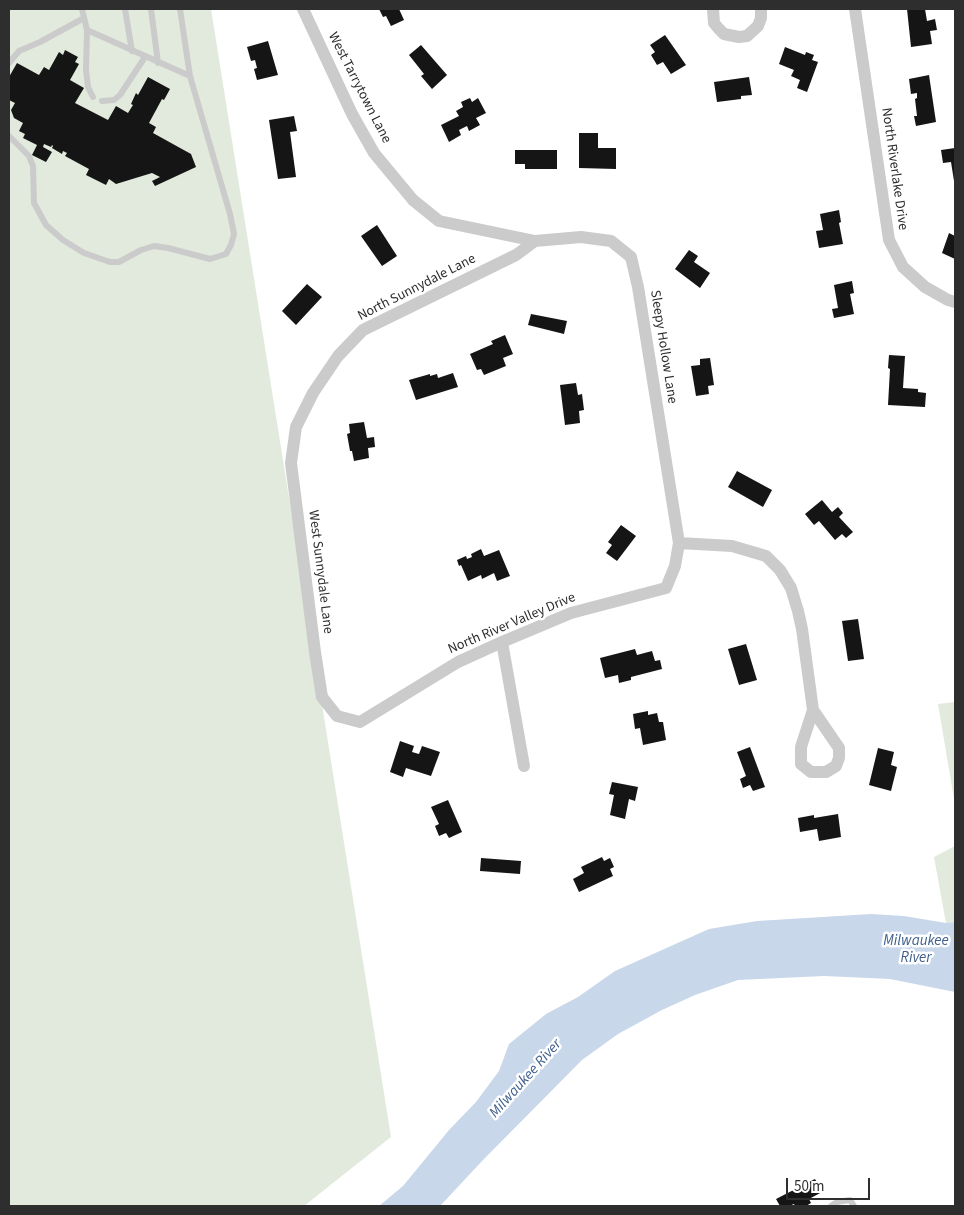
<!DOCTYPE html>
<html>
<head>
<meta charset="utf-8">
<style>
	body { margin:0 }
	#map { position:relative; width:964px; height:1215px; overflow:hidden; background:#fff; font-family:"Source Sans 3",sans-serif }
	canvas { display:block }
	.frame { position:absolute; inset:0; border:10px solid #2e2e2e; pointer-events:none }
	.scale { position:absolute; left:786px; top:1178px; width:84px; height:22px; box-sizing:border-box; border:2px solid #2e2e2e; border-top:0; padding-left:6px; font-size:15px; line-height:18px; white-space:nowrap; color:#2e2e2e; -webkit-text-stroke:4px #fff; paint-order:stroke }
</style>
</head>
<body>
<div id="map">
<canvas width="964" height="1215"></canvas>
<div class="frame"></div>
<div class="scale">50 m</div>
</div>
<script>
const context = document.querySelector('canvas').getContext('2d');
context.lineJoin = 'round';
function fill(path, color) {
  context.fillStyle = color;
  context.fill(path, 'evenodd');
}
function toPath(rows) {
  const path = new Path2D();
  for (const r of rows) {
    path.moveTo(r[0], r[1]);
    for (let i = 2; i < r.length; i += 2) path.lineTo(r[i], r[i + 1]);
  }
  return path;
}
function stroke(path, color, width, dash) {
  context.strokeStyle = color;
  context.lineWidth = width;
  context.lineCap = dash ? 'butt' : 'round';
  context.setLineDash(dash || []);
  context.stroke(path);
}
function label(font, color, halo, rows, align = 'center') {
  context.font = font + ' "Source Sans 3",sans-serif';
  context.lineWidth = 5;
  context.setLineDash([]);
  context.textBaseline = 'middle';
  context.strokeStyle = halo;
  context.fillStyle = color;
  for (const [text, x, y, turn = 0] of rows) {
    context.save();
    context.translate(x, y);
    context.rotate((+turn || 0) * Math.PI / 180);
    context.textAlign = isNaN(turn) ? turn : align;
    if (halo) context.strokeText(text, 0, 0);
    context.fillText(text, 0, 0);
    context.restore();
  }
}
const green = toPath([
	[9,9,211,9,391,1137,304,1206,9,1206],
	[955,702,955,805,938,704],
	[955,846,955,922,946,923,934,857]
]);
const water = toPath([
	[871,914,904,916,946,923,955,922,955,992,890,979,824,976,738,980,695,995,662,1010,618,1034,582,1060,483,1160,440,1206,379,1206,403,1186,449,1130,476,1102,499,1071,509,1044,546,1014,578,997,615,971,709,929,757,921]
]);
const building = toPath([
	[379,9,399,9,404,20,391,26,386,16,383,17],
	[907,9,925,9,927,21,935,19,937,30,930,31,932,44,911,47],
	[665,35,686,65,671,74,663,62,657,65,651,55,655,52,650,45],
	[268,41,278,75,257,80,254,69,257,68,255,60,251,61,247,47],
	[421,45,447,75,432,89,421,76,424,74,409,55],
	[785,47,805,55,806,52,814,55,812,60,818,62,807,92,797,88,800,80,791,76,794,70,779,64],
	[65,50,78,57,75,62,79,64,70,80,84,88,75,103,108,120,116,106,128,113,133,105,131,104,136,93,138,95,148,77,170,89,164,100,162,99,149,123,156,127,153,133,191,154,196,167,155,186,152,181,160,177,152,173,116,184,109,179,106,185,86,175,89,169,65,156,67,153,63,151,62,154,52,148,53,146,52,145,51,147,44,144,43,147,52,152,46,162,32,155,37,145,23,138,25,134,19,131,23,123,14,118,11,110,15,103,9,100,9,77,17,63,39,75,44,67,49,70,59,52,63,55],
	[929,75,936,122,916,126,914,116,917,116,915,99,917,98,917,93,911,94,909,79],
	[749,77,752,95,741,96,741,99,717,102,714,82],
	[470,98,472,102,478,98,486,113,476,118,480,125,469,131,467,126,459,130,461,135,449,142,441,125,459,116,456,111,463,107,461,102],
	[294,116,297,131,290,132,296,177,278,179,269,120],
	[579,133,598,133,598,148,616,148,616,169,579,168],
	[955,148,955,181,954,181,951,162,943,163,941,150],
	[515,150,557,150,557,169,525,169,525,164,515,164],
	[839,210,841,222,839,223,843,244,819,248,816,231,823,230,820,214],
	[377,225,397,256,382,266,361,236],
	[949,233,955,236,955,259,942,253],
	[689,250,698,256,694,262,710,273,700,288,675,269],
	[852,281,854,293,850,294,854,314,834,318,832,309,838,308,834,285],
	[307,284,322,297,296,325,282,311],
	[531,314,567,321,564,334,528,325],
	[505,335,513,354,503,358,506,366,484,375,481,369,477,370,470,354,493,344,491,341],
	[889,355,905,356,903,388,918,389,918,392,926,393,925,407,888,405,890,369,888,368],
	[710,358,714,385,708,386,709,394,696,396,691,366,700,365,700,359],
	[453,373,458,387,416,400,409,380,430,374,430,376,437,374,438,378],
	[576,383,578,395,582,394,584,410,579,411,580,423,565,425,560,385],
	[364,422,367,438,374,437,375,447,368,448,369,458,354,461,352,451,350,451,347,434,350,433,349,424],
	[737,471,772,490,763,507,728,487],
	[822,500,832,512,838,507,843,513,839,517,853,532,846,538,842,534,835,540,819,521,814,525,805,514],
	[621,525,636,536,617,561,606,553,612,545,608,542],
	[481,549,484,556,499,550,510,576,497,581,494,573,482,579,481,575,468,581,461,565,459,566,457,560,466,556,467,559,472,557,471,554],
	[858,619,864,659,848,661,842,621],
	[746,644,757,680,739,685,728,649],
	[635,649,637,655,652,651,655,661,660,660,662,669,631,677,631,680,619,683,618,675,605,678,600,658],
	[648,711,648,715,657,713,659,722,663,722,666,740,643,745,640,728,635,729,633,714],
	[400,741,414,746,412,752,419,754,422,746,440,752,431,776,406,768,403,777,390,772],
	[750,747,765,787,753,791,750,785,743,788,740,779,746,776,737,752],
	[878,748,894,752,891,765,897,767,891,791,869,785],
	[612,782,638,787,635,801,629,799,625,819,610,815,614,795,609,794],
	[448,800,462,832,449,838,446,833,439,836,435,826,439,824,431,807],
	[838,814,841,837,819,841,817,829,800,832,798,818,814,815,814,818],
	[602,857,604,861,610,858,614,867,610,869,613,876,579,892,573,879,584,873,581,867],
	[481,858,521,861,520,874,480,871],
	[815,1179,822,1192,809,1199,811,1203,806,1206,795,1206,794,1204,789,1206,780,1206,776,1199]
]);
const service = toPath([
	[82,9,87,30,86,70,88,87,93,97],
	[125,9,132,51],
	[151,9,158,63],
	[180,9,190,76],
	[9,63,19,51,40,42,84,18],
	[102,101,114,100,120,95,145,57],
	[9,136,29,156,33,166,34,203,46,225,63,240,84,253,110,262,119,262,141,250,154,246,168,248,210,259,226,254,231,245,234,234,230,214,190,76,87,30],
	[831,1206,837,1202,850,1200,854,1206]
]);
const minor = toPath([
	[303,9,352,114,374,153,413,200,439,221,535,241,581,237,611,241,631,257,638,287,679,543,675,566,666,588,571,613,502,642,458,662,360,722,337,716,322,697,315,652,291,463,296,427,313,393,338,356,363,330,516,255,535,241],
	[713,9,714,23,719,29,724,34,739,37,747,36,758,26,761,18,761,9],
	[855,9,889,240,903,267,925,287,948,300,955,302],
	[679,543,732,546,766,556,780,570,791,588,798,611,802,629,813,710,801,747,801,764,811,772,826,772,836,766,839,758,839,748,813,710],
	[502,642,524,766]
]);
const streetNames = [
	["West Tarrytown Lane",359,88,63],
	["North Riverlake Drive",894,169,82],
	["North Sunnydale Lane",417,288,-27],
	["Sleepy Hollow Lane",663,347,81],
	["West Sunnydale Lane",320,572,83],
	["North River Valley Drive",512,624,-23]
];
const waterNames = [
	["Milwaukee",916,942],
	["River",916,959],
	["Milwaukee River",526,1079,-48]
];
fill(green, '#e1eadc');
fill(water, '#c9d7ea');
fill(building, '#151515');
stroke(service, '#cbcbcb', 6);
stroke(minor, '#cbcbcb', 12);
label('14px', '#2e2e2e', '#fff', streetNames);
label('italic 15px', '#3f608c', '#fff', waterNames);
</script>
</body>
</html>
